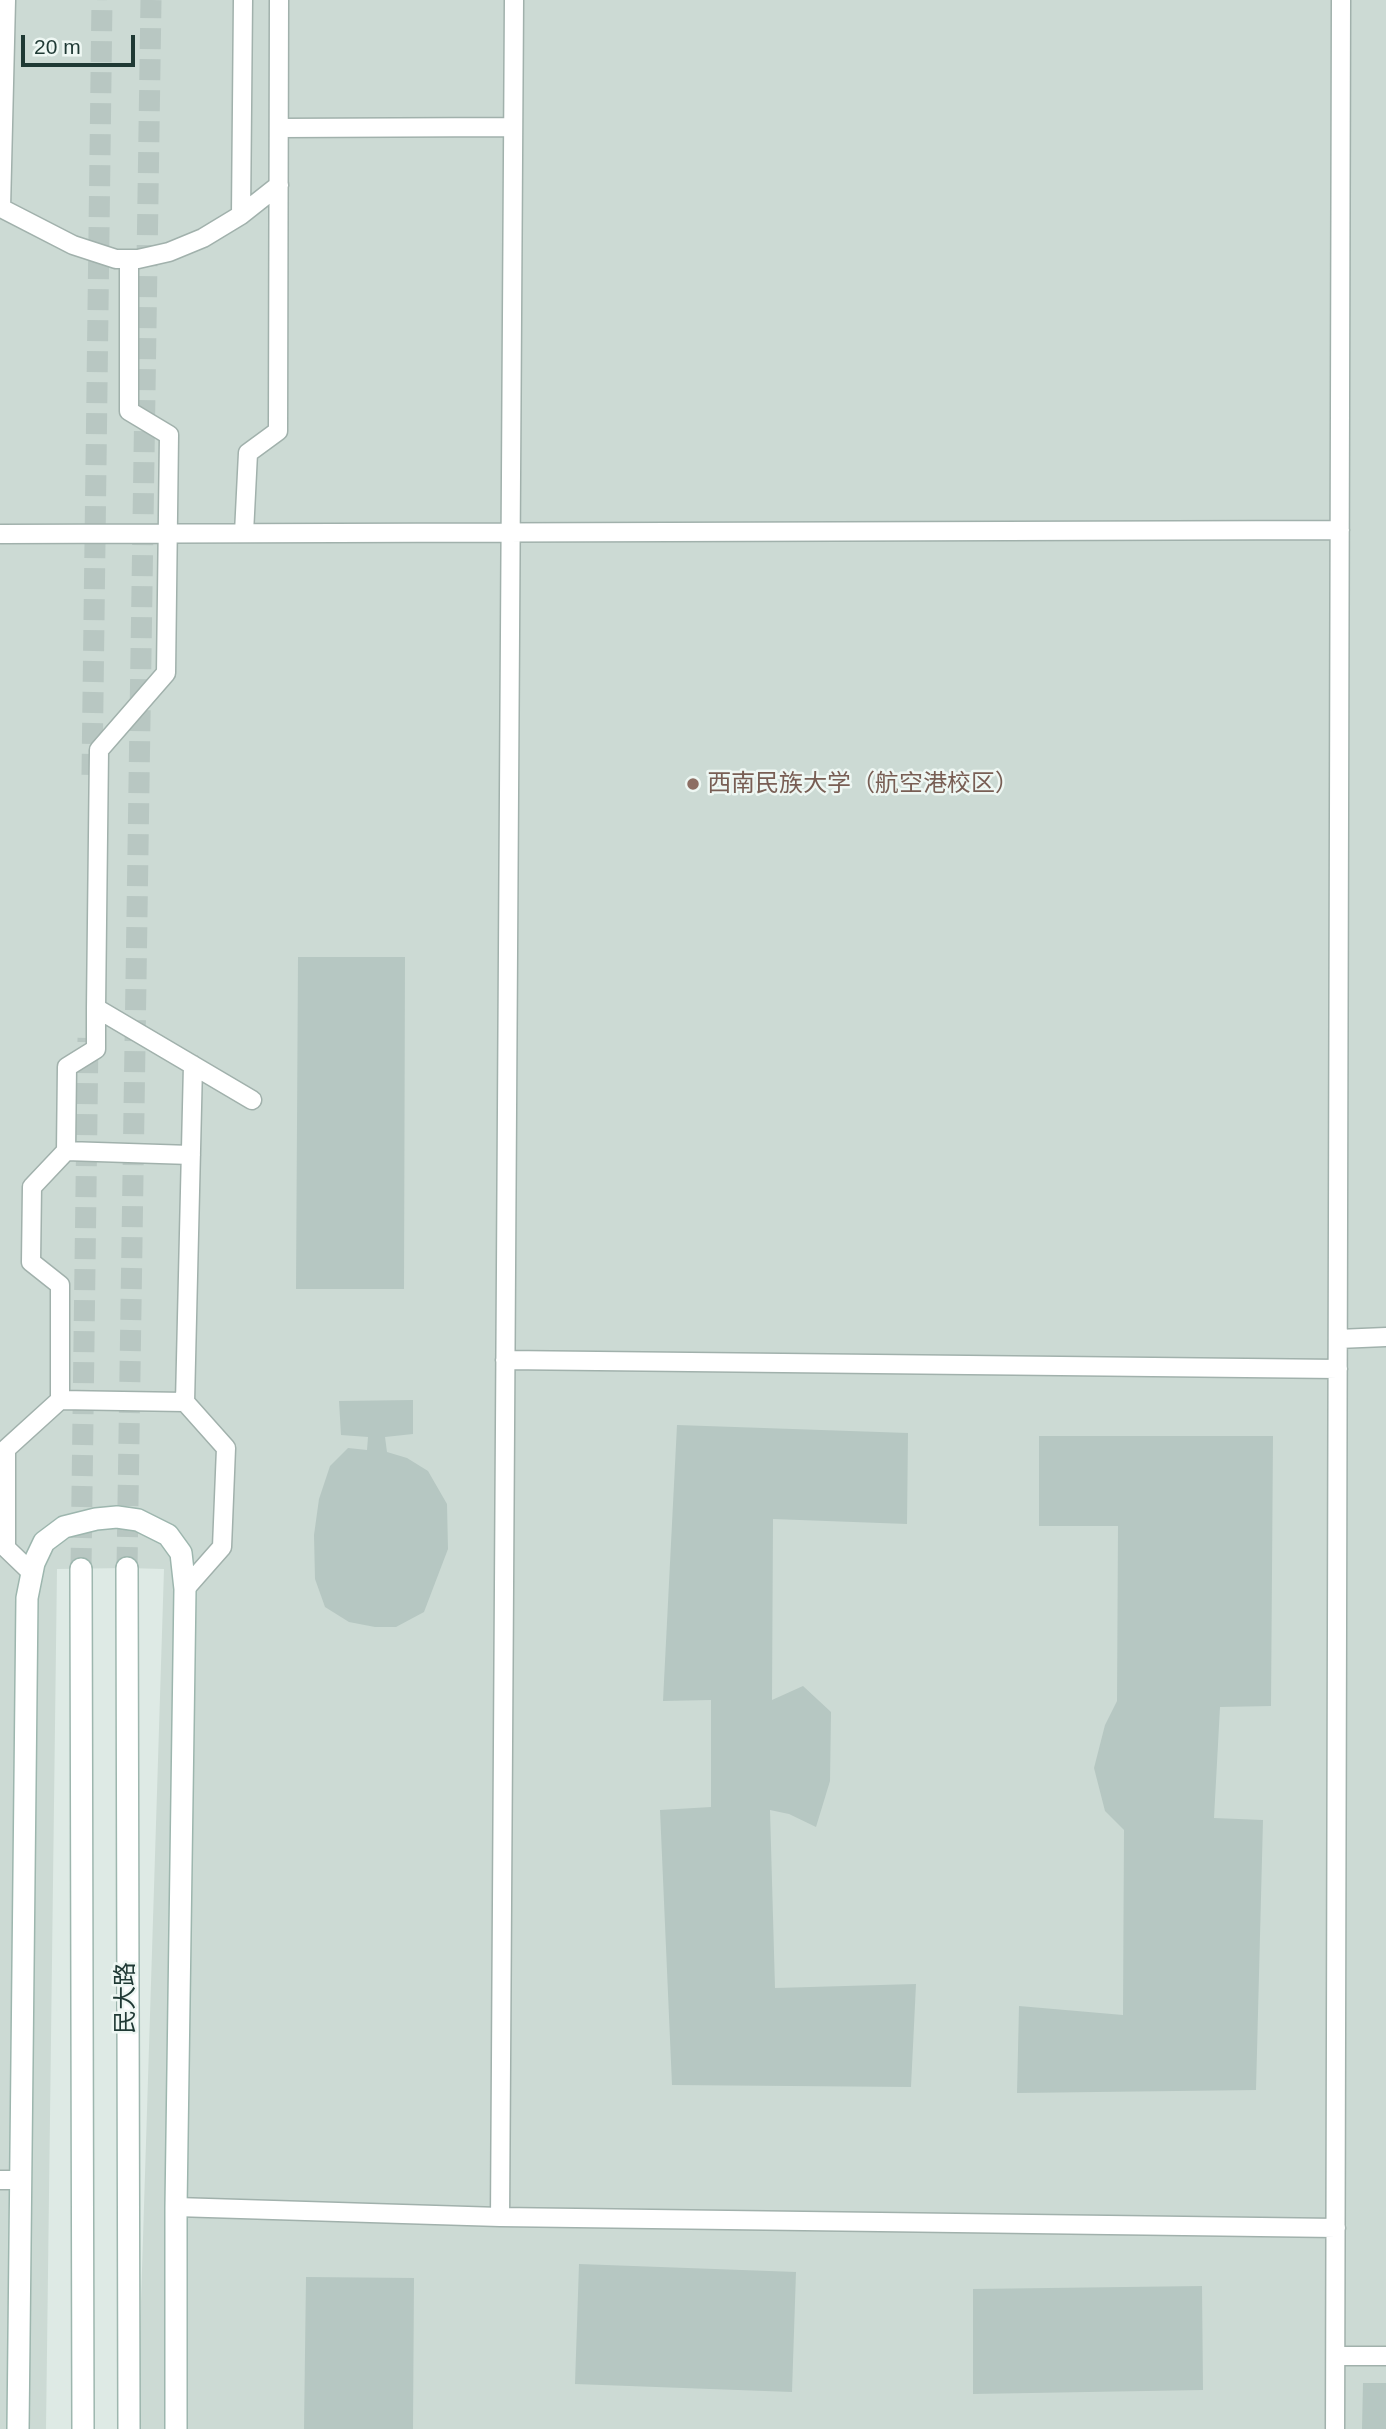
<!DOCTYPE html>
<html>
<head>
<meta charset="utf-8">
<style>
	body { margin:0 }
	#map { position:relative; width:1386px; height:2429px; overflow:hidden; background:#deeae5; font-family:Arial,sans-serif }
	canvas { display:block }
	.scale { position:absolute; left:21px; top:35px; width:114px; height:32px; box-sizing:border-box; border:4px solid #1f3934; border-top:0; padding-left:9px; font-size:21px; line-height:24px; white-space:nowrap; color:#1f3934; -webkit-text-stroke:5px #eef7f3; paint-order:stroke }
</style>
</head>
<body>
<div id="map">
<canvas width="1386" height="2429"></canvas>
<div class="scale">20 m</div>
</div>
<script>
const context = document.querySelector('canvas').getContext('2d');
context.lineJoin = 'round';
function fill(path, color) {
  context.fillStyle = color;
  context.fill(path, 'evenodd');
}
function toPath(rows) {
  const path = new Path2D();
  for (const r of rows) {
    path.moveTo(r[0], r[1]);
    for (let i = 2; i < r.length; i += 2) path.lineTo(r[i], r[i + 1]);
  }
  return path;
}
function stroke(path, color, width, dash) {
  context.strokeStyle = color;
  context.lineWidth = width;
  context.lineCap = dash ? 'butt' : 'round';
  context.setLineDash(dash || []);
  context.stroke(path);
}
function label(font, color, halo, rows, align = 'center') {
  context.font = font + ' Arial,"Noto Sans SC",sans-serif';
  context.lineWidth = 5;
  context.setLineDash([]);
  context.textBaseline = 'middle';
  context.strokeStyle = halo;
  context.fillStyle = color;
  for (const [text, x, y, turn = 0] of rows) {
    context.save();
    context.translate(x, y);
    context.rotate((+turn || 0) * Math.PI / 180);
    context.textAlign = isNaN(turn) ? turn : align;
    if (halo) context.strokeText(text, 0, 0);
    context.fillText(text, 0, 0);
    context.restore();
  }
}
const built = toPath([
	[0,0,1386,0,1386,2429,137,2429,164,1569,127,1568,57,1569,46,2429,0,2429]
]);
const building = toPath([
	[298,957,405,957,404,1289,296,1289],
	[413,1400,413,1434,385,1437,387,1452,407,1458,428,1471,447,1504,448,1549,424,1612,396,1627,375,1627,349,1622,325,1607,315,1579,314,1535,319,1499,330,1466,348,1448,367,1450,368,1437,341,1435,339,1401],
	[677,1425,908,1433,907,1524,773,1519,772,1700,803,1686,831,1712,830,1781,816,1827,789,1814,770,1810,775,1988,916,1984,911,2087,672,2085,660,1810,711,1807,711,1700,663,1701],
	[1039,1436,1273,1436,1271,1706,1220,1707,1214,1818,1263,1820,1256,2090,1017,2093,1019,2006,1123,2015,1124,1830,1105,1811,1094,1768,1105,1725,1117,1701,1118,1526,1039,1526],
	[579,2264,796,2272,792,2392,575,2384],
	[306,2277,414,2278,413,2429,304,2429],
	[1202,2286,1203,2390,973,2394,973,2289],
	[1363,2383,1386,2383,1386,2429,1362,2429]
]);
const secondaryTunnel = toPath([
	[92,775,102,0],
	[127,1568,151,0],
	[81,1569,88,1038]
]);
const lane = toPath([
	[6,0,1,208,73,245,116,259,138,259,169,252,203,238,241,215,279,185],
	[279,128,513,127],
	[241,215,243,0],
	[129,259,129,411,169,435,166,673,99,750,96,1008,252,1100],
	[244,533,248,453,278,431,279,0],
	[0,534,1340,530],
	[66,1151,191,1155],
	[1338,1339,1386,1337],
	[505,1360,1338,1369],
	[60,1400,60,1285,31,1262,32,1187,66,1151,67,1067,96,1049,96,1008],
	[185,1402,193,1065],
	[32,1573,6,1548,6,1449,60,1400,185,1402,226,1448,222,1547,185,1589],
	[0,2180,20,2180],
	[176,2207,500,2217,1336,2228],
	[500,2217,514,0],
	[1336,2356,1386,2356],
	[1335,2429,1341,0]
]);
const secondary = toPath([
	[127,1568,129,2429],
	[81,1569,83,2429],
	[18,2429,27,1598,34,1563,44,1542,64,1527,96,1519,117,1517,138,1520,168,1535,181,1553,185,1589,176,2207,176,2429]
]);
const markers = [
	[693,784,7,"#8d6e63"]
];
const educationNames = [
	["西南民族大学（航空港校区）",707,784]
];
const streetNames = [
	["民大路",126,1998,-90]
];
fill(built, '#ccdad4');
fill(building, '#b6c7c2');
stroke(secondaryTunnel, '#b8c7c2', 21, [21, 10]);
stroke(lane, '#a1b1ac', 21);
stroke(secondary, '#9db6ae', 24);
stroke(lane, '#fff', 18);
stroke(secondary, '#fff', 21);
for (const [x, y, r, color] of markers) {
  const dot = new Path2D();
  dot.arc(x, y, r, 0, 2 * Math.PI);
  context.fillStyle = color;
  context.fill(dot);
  stroke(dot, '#eef7f3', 2.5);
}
label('24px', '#785e54', '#eef7f3', educationNames, 'left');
label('24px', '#1f3934', '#eef7f3', streetNames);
</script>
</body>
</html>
